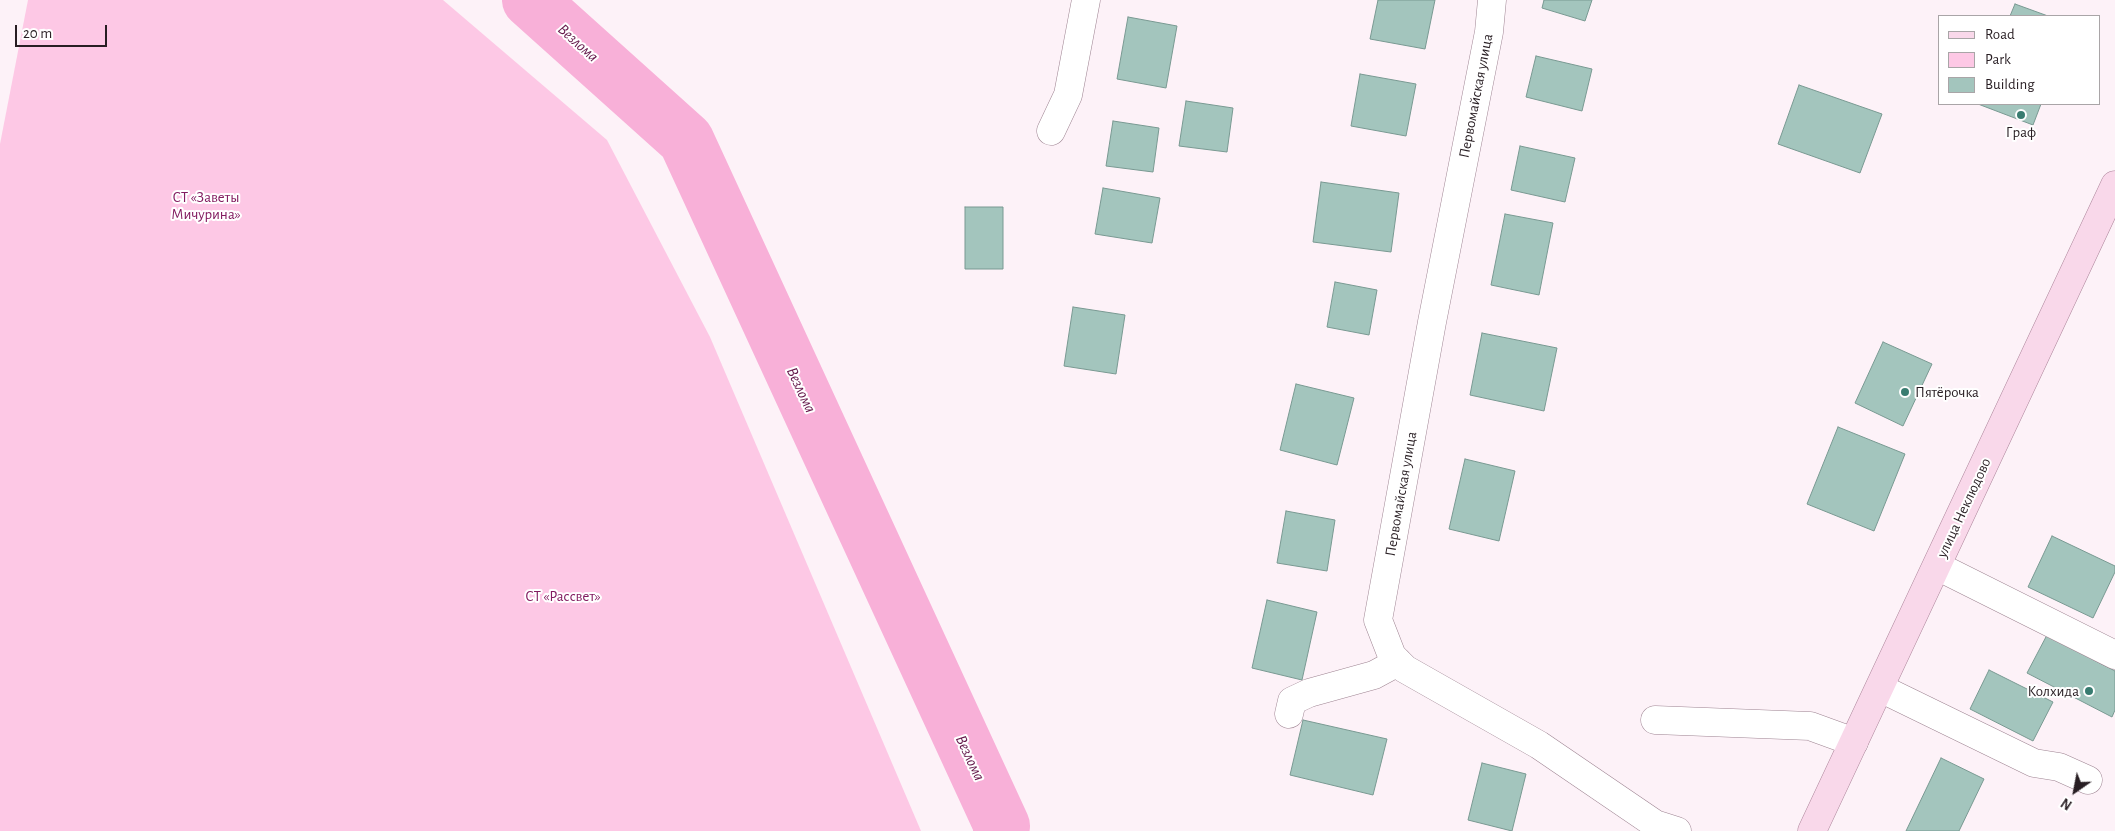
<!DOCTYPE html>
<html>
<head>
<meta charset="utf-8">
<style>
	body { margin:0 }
	#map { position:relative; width:2115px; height:831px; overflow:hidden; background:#fdf2f8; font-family:"Alegreya Sans",sans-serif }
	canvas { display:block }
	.legend { position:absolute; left:1938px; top:15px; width:162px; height:90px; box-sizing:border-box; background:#fff; border:1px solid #a9a5a7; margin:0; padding:6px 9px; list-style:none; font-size:15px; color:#281e23 }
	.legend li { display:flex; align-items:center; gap:10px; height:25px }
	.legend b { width:25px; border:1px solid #a9a5a7 }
	.north { position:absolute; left:2050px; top:766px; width:50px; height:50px; -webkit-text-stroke:4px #fff; paint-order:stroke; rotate:213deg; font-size:14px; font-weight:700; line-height:20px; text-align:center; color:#281e23 }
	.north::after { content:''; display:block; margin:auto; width:18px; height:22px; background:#281e23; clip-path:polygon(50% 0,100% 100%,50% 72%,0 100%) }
	.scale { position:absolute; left:15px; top:25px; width:92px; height:22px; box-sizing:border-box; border:2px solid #281e23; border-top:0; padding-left:6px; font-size:15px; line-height:18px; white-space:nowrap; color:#281e23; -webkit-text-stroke:4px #fff; paint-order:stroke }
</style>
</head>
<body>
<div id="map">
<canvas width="2115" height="831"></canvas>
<ul class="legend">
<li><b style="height:6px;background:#f9d8ea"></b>Road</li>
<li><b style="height:14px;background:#fdc8e5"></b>Park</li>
<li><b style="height:14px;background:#a3c5bd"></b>Building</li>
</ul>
<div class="north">N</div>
<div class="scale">20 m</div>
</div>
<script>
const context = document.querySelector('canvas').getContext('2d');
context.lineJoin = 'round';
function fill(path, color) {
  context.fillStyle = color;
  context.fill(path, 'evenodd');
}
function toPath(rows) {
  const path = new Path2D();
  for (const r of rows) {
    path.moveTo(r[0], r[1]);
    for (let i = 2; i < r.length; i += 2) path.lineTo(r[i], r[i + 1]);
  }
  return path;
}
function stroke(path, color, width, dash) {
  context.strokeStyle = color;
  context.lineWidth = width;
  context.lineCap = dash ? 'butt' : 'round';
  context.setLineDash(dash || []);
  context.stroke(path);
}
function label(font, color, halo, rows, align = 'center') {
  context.font = font + ' "Alegreya Sans",sans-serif';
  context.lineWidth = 4;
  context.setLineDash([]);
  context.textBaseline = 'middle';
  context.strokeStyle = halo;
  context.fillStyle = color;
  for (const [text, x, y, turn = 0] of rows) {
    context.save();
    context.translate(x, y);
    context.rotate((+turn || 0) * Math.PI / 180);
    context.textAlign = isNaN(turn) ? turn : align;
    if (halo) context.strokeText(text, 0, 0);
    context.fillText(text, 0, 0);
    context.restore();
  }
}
const green = toPath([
	[28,0,443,0,607,140,710,337,921,831,0,831,0,144]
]);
const river = toPath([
	[530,0,686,140,1002,826,1001,831]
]);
const building = toPath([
	[1378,0,1435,0,1425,49,1370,39,1378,0],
	[1544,0,1592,0,1585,21,1542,8,1544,0],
	[2015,4,2048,16,2010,16,2015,4],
	[1128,17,1177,26,1166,88,1117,79,1128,17],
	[1536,56,1592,69,1582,111,1526,97,1536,56],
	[1360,74,1416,84,1406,136,1351,126,1360,74],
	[1799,85,1882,114,1860,173,1778,144,1799,85],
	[1186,101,1233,108,1227,152,1179,146,1186,101],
	[1978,104,2041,104,2033,125,1978,104],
	[1113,121,1159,128,1153,172,1106,166,1113,121],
	[1520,146,1575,158,1565,202,1511,190,1520,146],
	[1321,182,1399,193,1391,252,1313,242,1321,182],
	[1103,188,1160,198,1152,243,1095,234,1103,188],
	[965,207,1003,207,1003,269,965,269,965,207],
	[1505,214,1553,223,1539,295,1491,285,1505,214],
	[1335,282,1377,290,1369,335,1327,327,1335,282],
	[1073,307,1125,315,1116,374,1064,366,1073,307],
	[1482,333,1557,348,1544,411,1470,395,1482,333],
	[1883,342,1932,364,1903,426,1855,403,1883,342],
	[1296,384,1354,398,1337,465,1280,450,1296,384],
	[1838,427,1905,454,1874,531,1807,504,1838,427],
	[1465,459,1515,471,1499,541,1449,529,1465,459],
	[1286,511,1335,520,1327,571,1277,563,1286,511],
	[2052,536,2115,566,2115,572,2093,618,2028,587,2052,536],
	[1267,600,1317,612,1302,680,1252,668,1267,600],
	[2047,635,2115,671,2115,710,2112,717,2027,673,2047,635],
	[1989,670,2053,702,2033,741,1970,709,1989,670],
	[1303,720,1387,739,1373,795,1290,775,1303,720],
	[1941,758,1984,779,1959,831,1906,831,1941,758],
	[1482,763,1526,774,1512,831,1468,820,1482,763]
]);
const minor = toPath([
	[1492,0,1489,32,1432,322,1378,620,1392,656,1405,669,1539,745,1655,824,1677,831],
	[1051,131,1068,95,1086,0],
	[1937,566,2115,655],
	[1880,688,2034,763,2059,767,2088,780],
	[1289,714,1292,701,1309,693,1374,675,1398,662],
	[1655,720,1810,726,1854,742]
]);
const major = toPath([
	[1812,831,2115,185]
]);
const markers = [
	[2021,115,5,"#387c70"],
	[1905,392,5,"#387c70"],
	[2089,691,5,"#387c70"]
];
const streetNames = [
	["Первомайская улица",1476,96,-79],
	["Первомайская улица",1401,494,-80],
	["улица Неклюдово",1964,508,-65]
];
const poiNames = [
	["Граф",2021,132],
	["Пятёрочка",1915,392,"left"],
	["Колхида",2079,691,"right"]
];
const parkNames = [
	["СТ «Заветы",206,197],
	["Мичурина»",206,214],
	["СТ «Рассвет»",563,596]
];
const waterNames = [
	["Везлома",578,43,42],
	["Везлома",801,390,65],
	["Везлома",970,758,65]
];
fill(green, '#fdc8e5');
stroke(river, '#f8b0d8', 56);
fill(building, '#a3c5bd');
stroke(building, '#799992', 1);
stroke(minor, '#9e8492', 29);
stroke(major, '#ad869b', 29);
stroke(minor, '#fff', 28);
stroke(major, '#f9d8ea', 28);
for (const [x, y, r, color] of markers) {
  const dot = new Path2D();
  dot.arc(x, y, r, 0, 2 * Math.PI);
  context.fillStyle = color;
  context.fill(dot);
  stroke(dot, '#fff', 2);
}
label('15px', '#281e23', '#fff', streetNames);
label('15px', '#281e23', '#fff', poiNames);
label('15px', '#831d61', '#fff', parkNames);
label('italic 16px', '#631749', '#fff', waterNames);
</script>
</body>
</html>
